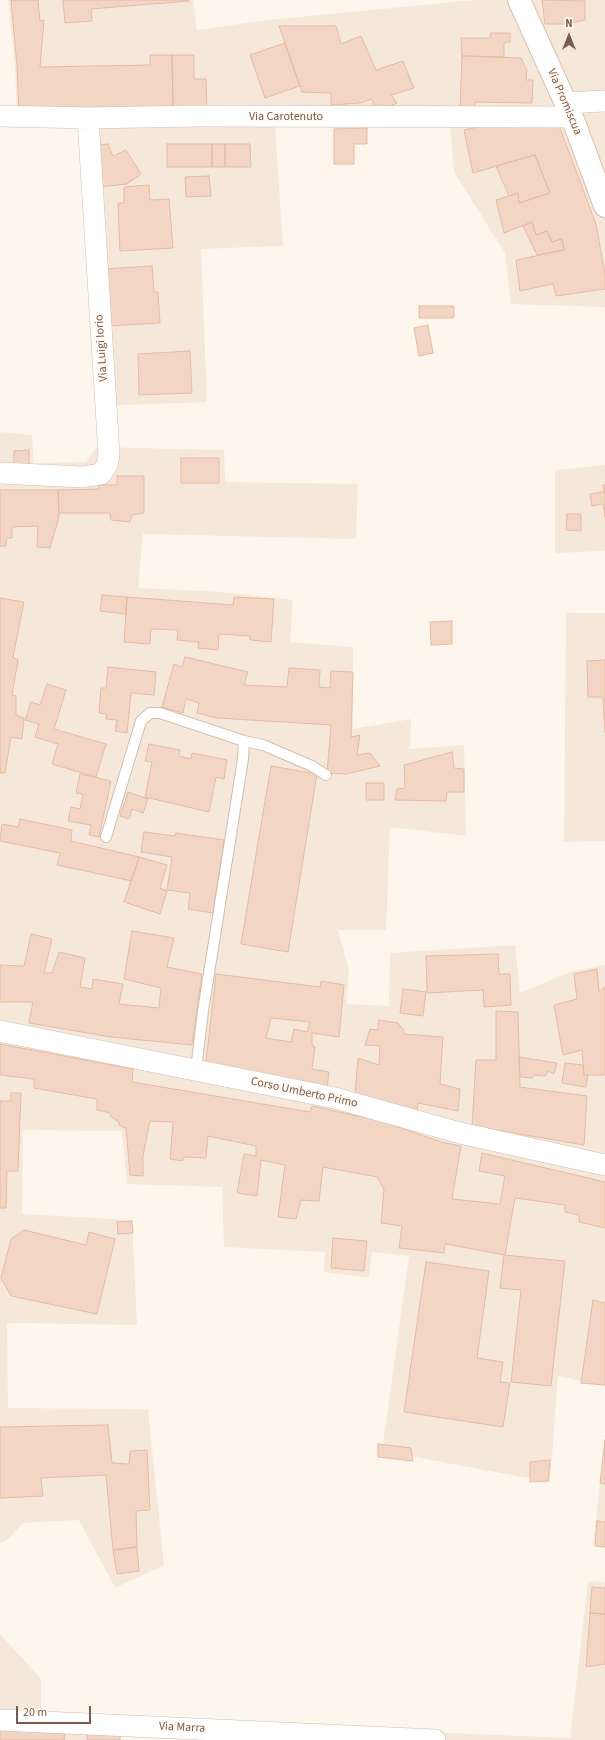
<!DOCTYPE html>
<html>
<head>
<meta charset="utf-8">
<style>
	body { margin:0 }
	#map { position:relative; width:605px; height:1740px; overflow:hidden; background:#fdf6ec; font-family:"Source Sans 3",sans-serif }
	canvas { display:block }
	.north { position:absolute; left:549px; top:16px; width:40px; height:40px; -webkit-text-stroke:3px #fffaf3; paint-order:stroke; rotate:0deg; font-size:11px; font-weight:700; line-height:16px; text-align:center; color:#7a5c4d }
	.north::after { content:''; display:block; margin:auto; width:14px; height:18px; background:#7a5c4d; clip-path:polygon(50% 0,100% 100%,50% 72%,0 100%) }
	.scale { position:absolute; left:16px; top:1706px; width:75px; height:18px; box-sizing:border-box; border:2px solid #7a5c4d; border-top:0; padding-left:5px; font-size:12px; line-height:14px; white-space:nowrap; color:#7a5c4d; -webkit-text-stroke:3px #fffaf3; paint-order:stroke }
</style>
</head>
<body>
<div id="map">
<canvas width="605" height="1740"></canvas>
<div class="north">N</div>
<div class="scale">20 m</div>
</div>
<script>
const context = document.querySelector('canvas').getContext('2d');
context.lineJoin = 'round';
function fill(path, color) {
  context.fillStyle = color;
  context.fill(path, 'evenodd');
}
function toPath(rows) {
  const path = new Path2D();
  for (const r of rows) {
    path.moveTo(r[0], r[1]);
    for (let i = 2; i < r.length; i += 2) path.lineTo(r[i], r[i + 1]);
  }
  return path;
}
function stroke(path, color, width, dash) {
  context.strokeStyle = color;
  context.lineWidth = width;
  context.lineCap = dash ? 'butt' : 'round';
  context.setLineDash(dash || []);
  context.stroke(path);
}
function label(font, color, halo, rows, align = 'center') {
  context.font = font + ' "Source Sans 3",sans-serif';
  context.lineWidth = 4;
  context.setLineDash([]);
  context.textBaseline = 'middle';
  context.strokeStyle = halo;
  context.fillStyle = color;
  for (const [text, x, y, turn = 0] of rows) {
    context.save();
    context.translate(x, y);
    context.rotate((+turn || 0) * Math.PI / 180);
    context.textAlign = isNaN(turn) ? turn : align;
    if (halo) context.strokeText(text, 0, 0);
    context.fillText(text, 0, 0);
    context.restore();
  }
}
const residential = toPath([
	[8,0,193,0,197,30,268,20,474,0,605,0,605,307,511,304,505,253,454,172,450,126,275,125,283,246,201,249,207,402,97,406,78,124,17,124,15,66],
	[0,432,32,435,34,463,86,462,96,447,224,450,225,482,358,484,356,539,143,534,138,588,222,592,293,600,290,642,353,647,353,729,411,719,410,749,464,745,466,836,390,827,386,930,338,930,349,970,346,1004,389,1006,390,953,515,945,520,993,570,972,605,965,605,1386,558,1376,550,1482,382,1451,409,1256,372,1252,369,1278,324,1272,325,1252,224,1247,222,1187,127,1184,122,1131,23,1130,22,1214,132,1220,137,1325,7,1323,8,1408,148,1409,164,1565,115,1588,79,1520,23,1523,6,1541,0,1543],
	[605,465,605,551,555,553,555,470],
	[566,613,605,613,605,841,564,842],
	[605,1439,605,1546,593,1545],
	[588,1581,605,1582,605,1740,331,1740,331,1728,570,1738],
	[0,1634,41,1679,41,1713,116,1740,0,1740]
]);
const building = toPath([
	[11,0,38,0,40,21,44,20,40,67,150,65,150,55,172,55,173,110,19,112,17,66,11,0],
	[63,0,189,0,189,1,91,9,92,21,65,23,63,0],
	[542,0,585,1,585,20,566,24,545,24,542,0],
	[279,26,336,26,341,44,361,36,376,70,403,61,414,88,391,95,397,103,376,112,372,99,360,103,331,105,331,93,302,92,279,26],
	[491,33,510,33,510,42,504,43,504,57,462,56,461,38,490,38,491,33],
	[285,43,300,86,265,98,250,55,285,43],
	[172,55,194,55,194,79,206,79,207,109,173,110,172,55],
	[462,56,521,58,527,70,526,80,533,80,532,103,475,102,475,110,460,110,462,56],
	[476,123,558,123,596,224,605,274,605,289,556,296,553,284,520,291,516,260,564,250,562,239,552,242,547,231,536,235,532,222,504,233,496,200,518,193,519,203,550,193,535,155,473,173,464,130,478,127,476,123],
	[367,128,367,144,354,144,354,164,334,164,334,129,367,128],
	[108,144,113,156,126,150,141,174,127,184,100,187,99,145,108,144],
	[167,144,212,144,212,167,167,167,167,144],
	[212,144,225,144,225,167,212,167,212,144],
	[225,144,250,144,251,167,225,167,225,144],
	[535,155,550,193,519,203,518,193,509,196,496,166,535,155],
	[209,176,211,196,186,197,185,177,209,176],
	[149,185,150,200,169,199,173,248,120,251,118,203,124,203,124,187,149,185],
	[532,222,536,235,547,231,552,242,562,239,564,250,537,255,523,226,532,222],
	[152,266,154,292,158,292,160,323,109,326,105,269,152,266],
	[419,306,454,306,454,318,419,318,419,306],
	[428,325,433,353,419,356,414,328,428,325],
	[190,351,192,393,139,395,138,354,190,351],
	[29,450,29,472,14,473,14,451,29,450],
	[181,458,219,458,219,483,181,483,181,458],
	[117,476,144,476,144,513,132,515,130,522,111,520,110,513,59,513,58,490,99,489,99,485,117,485,117,476],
	[603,485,605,485,605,517,603,504,592,506,590,494,604,492,603,485],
	[0,490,58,490,59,517,50,548,37,547,38,526,12,527,12,538,7,538,6,546,0,546,0,490],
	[567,514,581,514,581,531,566,530,567,514],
	[102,595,127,597,126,614,100,611,102,595],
	[127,597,233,605,234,597,274,599,271,642,250,640,250,636,219,634,218,650,198,648,199,642,177,640,178,630,151,629,150,644,124,642,127,597],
	[0,598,24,602,13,657,18,660,12,695,16,696,16,715,24,718,22,739,11,737,5,773,0,773,0,598],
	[452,621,452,644,431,645,430,622,452,621],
	[185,657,248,672,244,685,287,687,289,668,320,670,319,687,330,688,331,671,353,672,351,737,360,735,357,755,370,753,380,766,346,774,327,773,331,725,217,718,197,713,199,703,186,699,183,713,162,707,174,664,182,667,185,657],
	[605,660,605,733,603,697,588,697,587,661,605,660],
	[108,667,156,672,154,695,131,693,127,733,115,731,117,720,106,719,107,714,99,713,101,688,106,688,108,667],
	[47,684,66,690,54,729,106,744,96,777,52,764,58,744,35,737,39,724,25,720,31,702,40,705,47,684],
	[149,744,180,750,179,756,191,759,192,753,227,760,224,779,216,777,209,812,145,797,152,762,145,761,149,744],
	[452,752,454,768,464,769,464,792,447,792,446,801,395,800,397,789,405,788,404,765,452,752],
	[271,766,317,774,288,952,241,944,271,766],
	[80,774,111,781,99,837,89,835,91,825,68,821,71,807,80,809,83,794,76,793,80,774],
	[366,783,384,783,384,800,366,800,366,783],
	[128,792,148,799,143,813,132,809,129,819,120,816,128,792],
	[20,819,72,830,71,841,139,857,132,881,57,865,60,853,0,841,2,824,18,827,20,819],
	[144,832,175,836,176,833,224,840,213,913,188,909,190,893,167,890,172,857,141,852,144,832],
	[139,857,167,865,160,888,167,891,160,914,124,902,139,857],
	[132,931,174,938,167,967,202,974,192,1045,111,1037,29,1023,33,1002,0,1002,0,965,24,966,31,934,52,939,44,973,52,973,59,952,85,958,80,987,92,989,93,979,123,984,119,1004,159,1008,161,988,124,979,132,931],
	[498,954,499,974,510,974,511,1005,484,1007,483,990,427,993,426,956,498,954],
	[597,969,599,991,605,987,605,1075,584,1075,582,1050,563,1055,554,1005,577,999,574,974,597,969],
	[216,974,320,987,321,981,344,985,339,1037,312,1033,312,1045,315,1047,312,1069,329,1072,327,1088,206,1062,216,974],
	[271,1018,310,1022,307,1032,294,1029,291,1042,266,1038,271,1018],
	[403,989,426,992,423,1016,400,1013,403,989],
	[496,1011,518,1012,520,1087,587,1096,584,1145,472,1126,476,1060,496,1060,496,1011],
	[379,1020,398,1023,404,1030,404,1034,443,1037,440,1084,460,1089,458,1111,418,1103,417,1110,355,1094,358,1058,379,1065,380,1046,365,1045,370,1029,378,1030,379,1020],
	[0,1044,133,1069,132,1082,310,1112,312,1106,381,1121,441,1142,461,1146,452,1199,500,1204,505,1176,479,1171,482,1153,605,1182,605,1228,579,1222,579,1215,565,1212,565,1205,515,1198,505,1255,445,1244,444,1253,399,1248,402,1226,381,1223,384,1189,377,1177,323,1167,319,1201,301,1200,296,1219,278,1217,285,1165,261,1160,257,1196,237,1193,244,1154,256,1156,256,1146,208,1136,206,1158,184,1157,182,1161,170,1159,173,1122,150,1121,143,1156,143,1176,130,1175,126,1128,120,1126,119,1122,111,1117,110,1113,97,1110,97,1099,34,1088,34,1079,0,1075,0,1044],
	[519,1057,557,1063,554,1074,548,1071,545,1076,534,1075,532,1078,520,1077,519,1057],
	[565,1063,583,1065,584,1075,588,1075,586,1087,562,1083,565,1063],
	[11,1093,21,1093,18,1171,7,1171,6,1208,0,1208,0,1101,11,1101,11,1093],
	[132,1221,133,1233,118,1234,117,1222,132,1221],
	[24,1230,86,1245,89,1232,115,1239,97,1314,11,1296,1,1278,11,1239,24,1230],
	[333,1238,367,1241,364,1271,331,1268,333,1238],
	[504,1255,565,1261,551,1386,511,1382,521,1290,500,1288,504,1255],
	[426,1262,489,1271,477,1358,503,1362,500,1382,510,1383,503,1427,404,1412,426,1262],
	[593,1300,605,1303,605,1385,581,1383,593,1300],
	[108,1425,112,1463,129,1464,130,1451,147,1450,150,1510,136,1511,137,1547,113,1550,106,1475,41,1478,43,1496,0,1498,0,1427,108,1425],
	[605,1440,605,1484,600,1483,605,1440],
	[378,1444,411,1448,413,1461,378,1457,378,1444],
	[550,1460,548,1481,530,1482,530,1462,550,1460],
	[597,1521,605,1522,605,1547,595,1546,597,1521],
	[137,1547,139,1571,117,1574,113,1550,137,1547],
	[592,1587,605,1588,605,1614,590,1613,592,1587],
	[590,1613,605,1614,605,1664,586,1667,590,1613],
	[0,1729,65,1734,64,1740,0,1740,0,1729],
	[87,1734,120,1735,120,1740,87,1740,87,1734]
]);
const lane = toPath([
	[106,837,141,721,150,713,160,713,244,741,263,745,312,766,326,775],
	[196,1070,203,1011,243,759,244,741]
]);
const street = toPath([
	[565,103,605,101],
	[0,116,88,118,197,116,572,117],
	[0,473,82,477,101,474,107,465,109,454,88,118],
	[0,1031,335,1098,460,1133,605,1165],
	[0,1720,435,1740]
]);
const secondary = toPath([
	[519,0,572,117,605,206]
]);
const streetNames = [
	["Via Promiscua",564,102,67],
	["Via Carotenuto",286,117],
	["Via Luigi Iorio",102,348,-94],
	["Corso Umberto Primo",304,1093,12],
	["Via Marra",182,1728,3]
];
fill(residential, '#f5e8da');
fill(building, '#f3d5c3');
stroke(building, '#e6bba3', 1);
stroke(lane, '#d1beb0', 12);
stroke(street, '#d1beb0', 22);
stroke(secondary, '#d6c0b0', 24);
stroke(lane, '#fff', 10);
stroke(street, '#fff', 21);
stroke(secondary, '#fff', 22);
label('12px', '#7a5c4d', '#fffaf3', streetNames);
</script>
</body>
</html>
